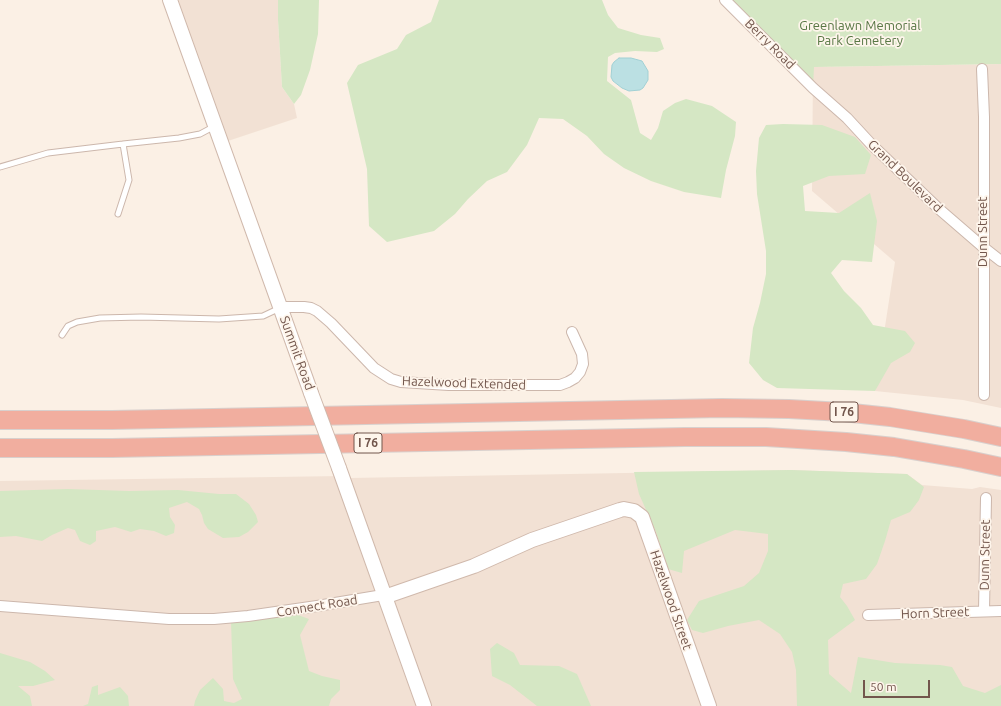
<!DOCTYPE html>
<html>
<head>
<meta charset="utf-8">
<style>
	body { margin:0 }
	#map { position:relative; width:1001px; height:706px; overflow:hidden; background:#fbf0e5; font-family:Ubuntu,sans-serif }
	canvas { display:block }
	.scale { position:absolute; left:863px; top:680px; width:67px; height:18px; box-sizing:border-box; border:2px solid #72564c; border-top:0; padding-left:5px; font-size:12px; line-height:14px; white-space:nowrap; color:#72564c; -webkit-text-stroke:3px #fef5eb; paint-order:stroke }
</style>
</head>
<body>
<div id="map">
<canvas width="1001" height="706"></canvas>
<div class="scale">50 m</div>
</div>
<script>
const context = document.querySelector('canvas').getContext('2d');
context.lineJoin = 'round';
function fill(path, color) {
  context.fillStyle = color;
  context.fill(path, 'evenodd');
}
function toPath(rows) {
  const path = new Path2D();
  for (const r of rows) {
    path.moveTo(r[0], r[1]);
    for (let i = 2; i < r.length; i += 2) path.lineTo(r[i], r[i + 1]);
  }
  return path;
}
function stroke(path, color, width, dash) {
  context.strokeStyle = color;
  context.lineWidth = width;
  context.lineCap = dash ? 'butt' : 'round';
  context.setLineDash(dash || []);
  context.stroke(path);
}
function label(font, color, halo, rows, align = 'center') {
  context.font = font + ' Ubuntu,sans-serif';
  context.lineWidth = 3.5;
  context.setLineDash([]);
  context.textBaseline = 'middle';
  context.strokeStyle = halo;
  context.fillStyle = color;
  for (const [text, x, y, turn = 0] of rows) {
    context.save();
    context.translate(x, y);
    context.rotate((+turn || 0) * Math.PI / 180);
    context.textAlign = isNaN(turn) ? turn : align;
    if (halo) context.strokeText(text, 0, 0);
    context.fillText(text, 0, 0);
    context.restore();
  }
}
const residential = toPath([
	[170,0,278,0,278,20,282,87,294,104,297,118,222,143],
	[1001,64,1001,408,963,400,875,391,895,262,812,191,813,67],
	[791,470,907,474,922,485,972,489,980,487,1001,490,1001,706,0,706,0,481,342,476,350,478]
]);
const green = toPath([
	[278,0,319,0,318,34,310,70,301,95,294,104,282,87,278,20],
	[439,0,602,0,608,15,618,28,641,35,660,38,664,49,657,52,635,51,615,53,608,57,607,81,631,100,640,133,651,140,658,128,663,111,675,103,686,99,712,106,736,122,735,136,726,170,721,198,684,192,651,181,624,168,604,154,587,136,563,119,539,118,527,145,507,172,487,181,468,199,455,214,434,231,387,242,369,226,367,169,347,83,358,65,397,49,406,35,431,22],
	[725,0,1001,0,1001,64,814,67,813,88],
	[783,124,822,125,855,137,871,155,865,174,829,176,803,186,805,211,839,213,870,193,877,221,872,262,842,260,831,273,844,291,861,308,873,325,905,331,915,343,910,352,891,363,875,391,777,388,763,380,749,363,753,328,760,303,766,274,766,251,757,194,756,171,759,138,766,125],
	[791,470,907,474,924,487,919,500,910,512,891,520,885,541,877,564,866,579,843,584,840,597,847,606,855,620,828,640,829,674,851,693,858,657,895,663,940,665,952,667,963,686,985,693,1001,685,1001,706,797,706,796,670,792,652,780,634,759,620,728,626,703,633,692,630,687,620,699,601,744,586,759,573,768,551,768,534,735,530,684,551,682,573,668,569,656,532,639,494,634,472],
	[68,489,129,491,178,490,219,494,236,494,249,504,256,515,258,522,248,532,239,537,223,538,208,529,204,523,202,515,199,509,187,502,169,508,170,517,175,525,174,533,166,536,154,531,140,529,131,532,115,527,96,531,96,541,90,545,80,541,75,530,68,528,52,535,42,541,16,536,0,537,0,491],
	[298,615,309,619,300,635,309,671,322,676,340,680,340,690,331,699,329,706,194,706,195,701,200,690,213,678,223,689,224,701,234,703,242,699,233,679,231,622,241,622],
	[497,643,514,653,520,665,559,666,577,674,591,706,537,706,510,685,492,676,490,649],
	[0,653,30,662,45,671,55,680,33,686,18,686,30,696,32,706,0,706],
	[98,685,98,695,120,687,128,696,129,706,83,706,88,704,92,687]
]);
const water = toPath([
	[619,58,631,58,642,61,648,71,648,80,643,88,640,90,629,91,622,88,613,81,611,77,612,65,614,62,619,58]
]);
const lane = toPath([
	[0,167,48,153,123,144],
	[118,214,129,180,123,144,179,138,200,134,215,126],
	[62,335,68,326,77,322,100,318,141,317,219,319,263,316,280,308]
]);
const street = toPath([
	[725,0,813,88,847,118,871,144,939,209,983,247,1001,261],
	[982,69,984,117,984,395],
	[281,307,304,307,311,308,317,311,331,323,374,368,391,379,401,382,449,385,560,385,568,382,575,378,580,372,583,364,582,354,572,332],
	[0,606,169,619,214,619,248,616,317,606,383,595],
	[984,611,986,498],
	[868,615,1001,611]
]);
const secondary = toPath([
	[170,0,311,393],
	[339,468,424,706],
	[383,595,390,595,474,566,532,540,620,510,624,509,634,511,642,517,709,706]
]);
const highway = toPath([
	[0,420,112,420,722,408,789,409,843,412,890,417,964,429,1001,437],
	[0,448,112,448,685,437,766,437,846,442,894,447,964,459,1001,467]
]);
const secondaryBridge = toPath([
	[311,393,339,468]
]);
const shields = [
	[844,412,28],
	[368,443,28]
];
const shieldNames = [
	["I 76",844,412],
	["I 76",368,443]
];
const parkNames = [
	["Greenlawn Memorial",860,26],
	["Park Cemetery",860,41]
];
const streetNames = [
	["Berry Road",770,44,45],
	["Grand Boulevard",905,176,44],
	["Dunn Street",983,232,-90],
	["Summit Road",297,353,70],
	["Hazelwood Extended",464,383,2],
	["Dunn Street",985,555,-89],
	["Hazelwood Street",671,600,71],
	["Connect Road",317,606,-9],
	["Horn Street",935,613,-2]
];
fill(residential, '#f2e1d4');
fill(green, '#d5e7c4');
fill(water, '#bbe0e3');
stroke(water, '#a1d0d4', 1);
stroke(lane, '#ccb7ac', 7);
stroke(street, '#ccb7ac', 12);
stroke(secondary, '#d0b9ac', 16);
stroke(highway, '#d8d0cd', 20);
stroke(lane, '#fff', 5);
stroke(street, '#fff', 10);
stroke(secondary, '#fff', 14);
stroke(highway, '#f1ae9f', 18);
stroke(secondaryBridge, '#d0b9ac', 16, []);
stroke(secondaryBridge, '#fff', 14);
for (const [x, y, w] of shields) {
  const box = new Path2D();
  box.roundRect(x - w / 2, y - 10, w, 20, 3);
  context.fillStyle = '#fef5eb';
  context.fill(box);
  stroke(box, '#72564c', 1);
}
label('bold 12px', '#72564c', null, shieldNames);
label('13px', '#587744', '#fef5eb', parkNames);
label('13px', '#72564c', '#fef5eb', streetNames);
</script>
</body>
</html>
